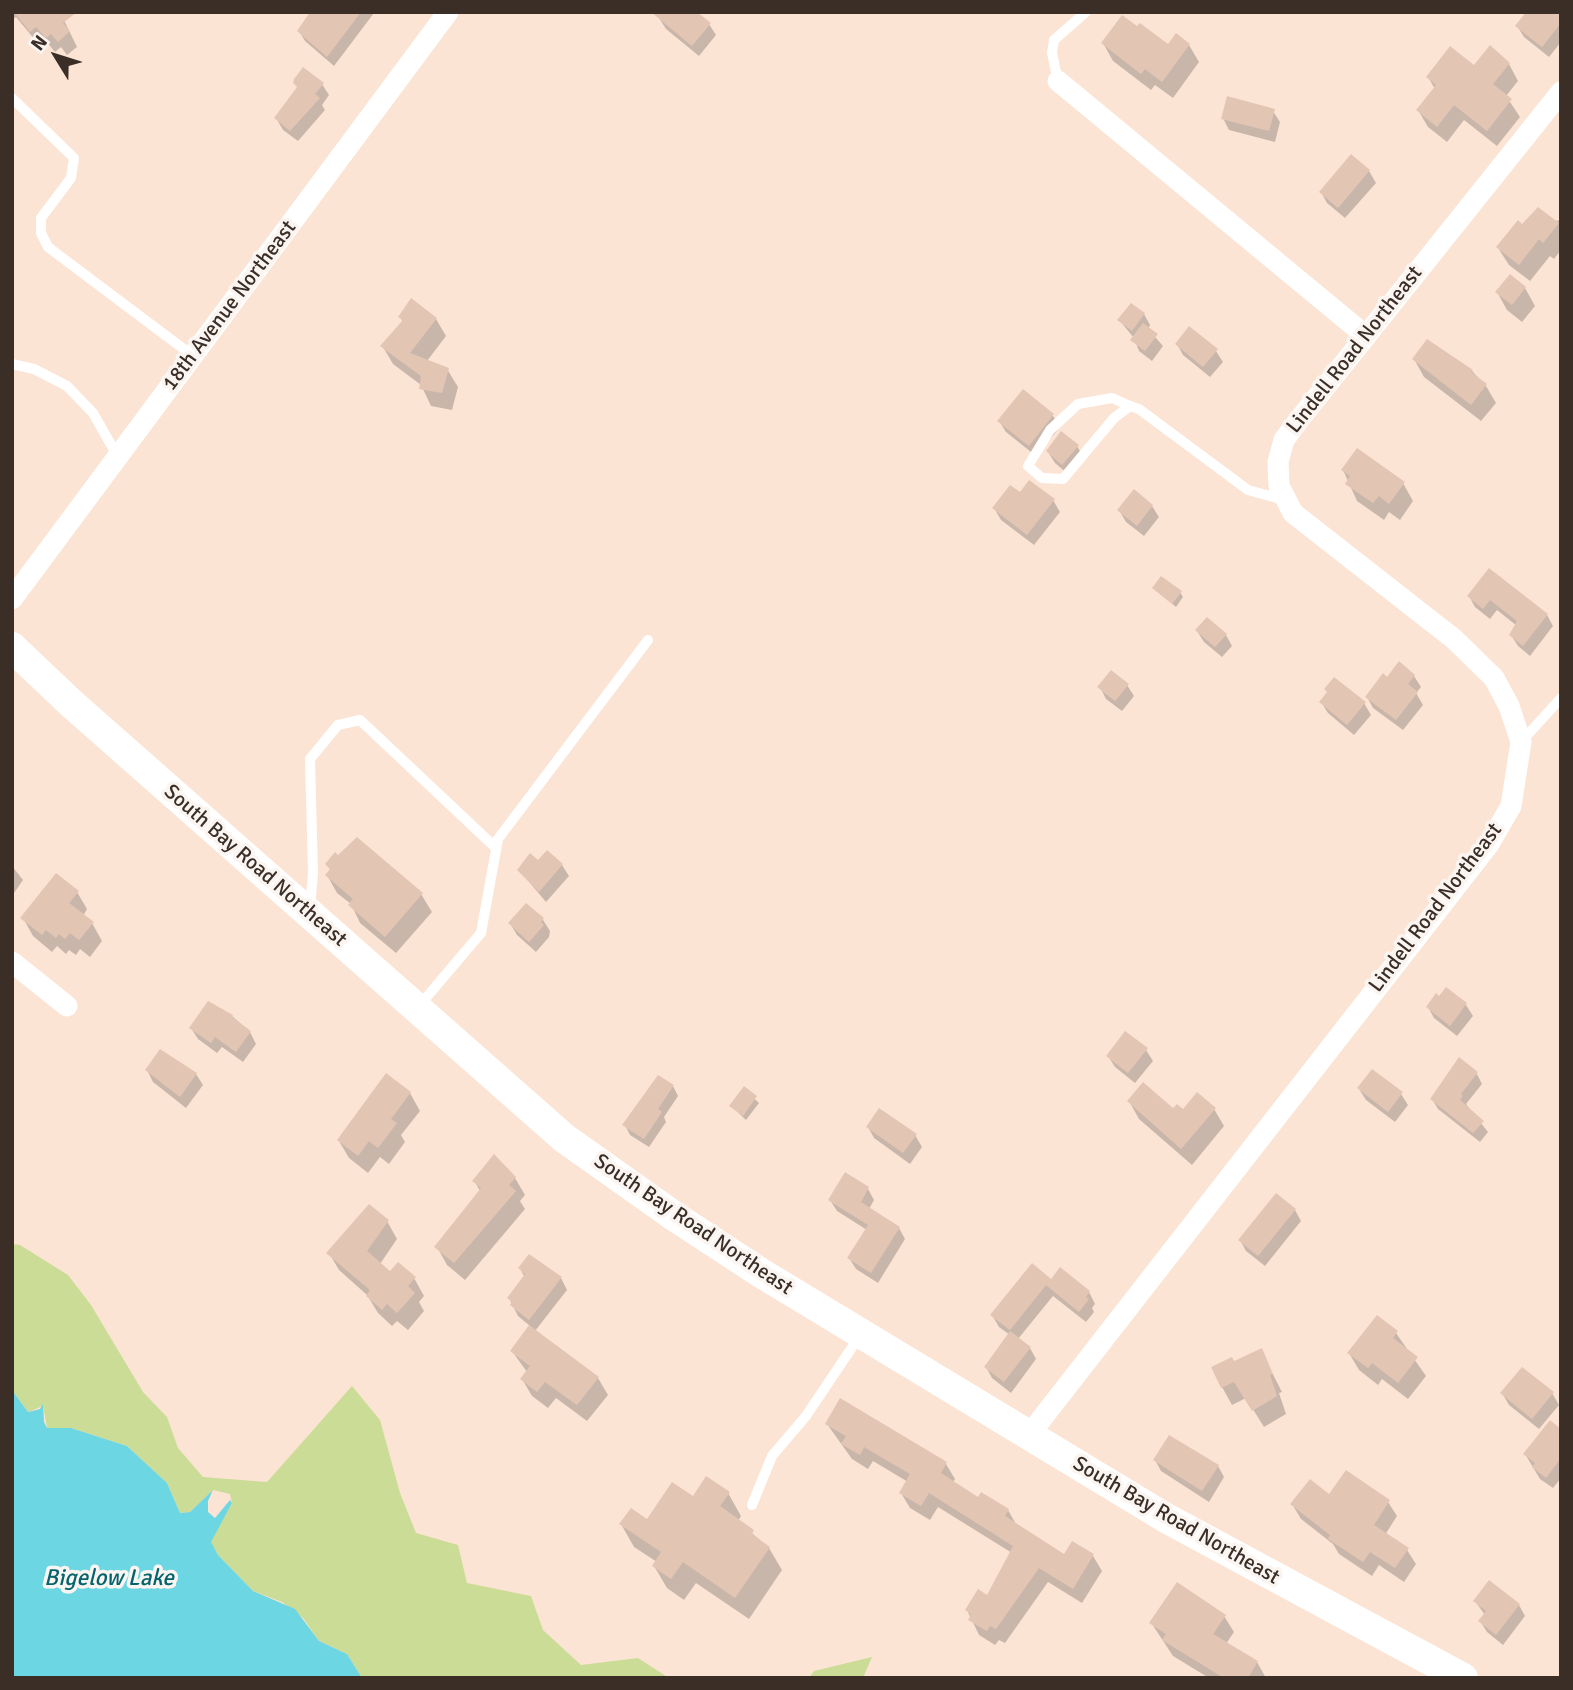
<!DOCTYPE html>
<html>
<head>
<meta charset="utf-8">
<style>
	body { margin:0 }
	#map { position:relative; width:1573px; height:1690px; overflow:hidden; background:#fce4d5; font-family:Signika,sans-serif }
	canvas { display:block }
	.frame { position:absolute; inset:0; border:14px solid #3a2e27; pointer-events:none }
	.north { position:absolute; left:21px; top:21px; width:70px; height:70px; -webkit-text-stroke:5px #fbf5f1; paint-order:stroke; rotate:308deg; font-size:19px; font-weight:700; line-height:28px; text-align:center; color:#3a2e27 }
	.north::after { content:''; display:block; margin:auto; width:24px; height:32px; background:#3a2e27; clip-path:polygon(50% 0,100% 100%,50% 72%,0 100%) }
</style>
</head>
<body>
<div id="map">
<canvas width="1573" height="1690"></canvas>
<div class="frame"></div>
<div class="north">N</div>
</div>
<script>
const context = document.querySelector('canvas').getContext('2d');
context.lineJoin = 'round';
function fill(path, color) {
  context.fillStyle = color;
  context.fill(path, 'evenodd');
}
function toPath(rows) {
  const path = new Path2D();
  for (const r of rows) {
    path.moveTo(r[0], r[1]);
    for (let i = 2; i < r.length; i += 2) path.lineTo(r[i], r[i + 1]);
  }
  return path;
}
function stroke(path, color, width, dash) {
  context.strokeStyle = color;
  context.lineWidth = width;
  context.lineCap = dash ? 'butt' : 'round';
  context.setLineDash(dash || []);
  context.stroke(path);
}
function label(font, color, halo, rows, align = 'center') {
  context.font = font + ' Signika,sans-serif';
  context.lineWidth = 7;
  context.setLineDash([]);
  context.textBaseline = 'middle';
  context.strokeStyle = halo;
  context.fillStyle = color;
  for (const [text, x, y, turn = 0] of rows) {
    context.save();
    context.translate(x, y);
    context.rotate((+turn || 0) * Math.PI / 180);
    context.textAlign = isNaN(turn) ? turn : align;
    if (halo) context.strokeText(text, 0, 0);
    context.fillText(text, 0, 0);
    context.restore();
  }
}
const green = toPath([
	[12,1244,20,1245,68,1275,91,1305,143,1392,167,1417,178,1448,203,1477,267,1482,352,1386,380,1420,400,1493,416,1533,458,1545,467,1583,531,1596,543,1630,581,1665,638,1658,669,1678,362,1678,347,1654,319,1641,303,1618,282,1602,253,1591,218,1555,210,1542,232,1503,230,1494,213,1490,190,1512,180,1513,167,1483,127,1446,71,1428,47,1428,43,1406,28,1412,12,1390],
	[872,1657,863,1678,809,1678,814,1671]
]);
const water = toPath([
	[12,1390,28,1412,40,1409,43,1404,44,1422,47,1428,71,1428,127,1446,167,1483,180,1513,190,1512,213,1490,208,1501,208,1512,215,1518,230,1500,232,1503,211,1542,218,1555,253,1591,295,1609,319,1641,347,1654,362,1678,12,1678]
]);
const shadow = toPath([
	[12,12,60,12,77,47,67,55,61,47,55,52,46,41,40,46,16,17,12,20],
	[314,12,374,12,374,13,334,66,305,41,299,31],
	[1561,12,1561,42,1549,57,1524,37,1517,26],
	[659,18,709,24,716,35,699,56,666,29],
	[1103,43,1189,45,1199,62,1173,98,1155,85,1151,90,1113,61],
	[1509,64,1518,81,1506,96,1520,117,1497,146,1464,120,1447,142,1428,127,1418,110,1435,89,1428,77],
	[322,84,329,95,322,105,325,110,298,141,283,130,276,118],
	[1273,111,1280,122,1275,142,1229,130,1223,118],
	[1351,156,1369,171,1376,183,1345,218,1327,203,1321,192],
	[1561,220,1561,250,1554,259,1550,256,1530,281,1509,265,1498,248,1522,226],
	[1525,288,1535,306,1522,322,1507,310,1497,292],
	[1144,314,1150,325,1148,329,1163,346,1152,361,1139,351,1134,338,1119,320],
	[400,317,436,319,446,336,427,361,447,369,458,387,452,410,431,406,421,385,393,364,383,347,403,322],
	[1428,341,1472,371,1486,386,1496,403,1481,421,1424,377,1414,359],
	[1177,344,1216,351,1223,362,1210,377,1183,355],
	[1023,391,1053,416,1060,427,1036,456,1006,432,999,421],
	[1077,446,1084,458,1069,475,1055,463,1048,452],
	[1343,470,1403,483,1413,501,1400,520,1389,512,1384,520,1357,501],
	[1020,495,1053,500,1060,512,1034,545,1001,520,994,508],
	[1152,506,1159,517,1144,536,1126,522,1119,510],
	[1489,571,1547,615,1553,626,1530,656,1518,646,1511,635,1517,626,1497,610,1490,619,1475,607,1469,596],
	[1154,588,1180,592,1183,597,1176,607],
	[1197,631,1226,635,1232,646,1222,657,1204,642],
	[1414,676,1421,687,1416,693,1423,705,1403,730,1373,708,1367,697,1387,679],
	[1127,685,1134,696,1122,711,1106,699,1100,687],
	[1321,702,1364,703,1371,715,1354,735,1328,713],
	[539,863,562,865,569,876,546,902,519,870],
	[327,864,421,894,432,912,396,953,360,923,351,904,337,893,327,875,331,871],
	[12,866,23,880,12,896],
	[77,892,87,909,83,916,92,923,102,941,90,957,80,949,76,955,69,950,66,954,57,946,52,952,33,936,23,918],
	[526,905,543,920,550,931,549,937,536,952,517,935,510,923],
	[1447,990,1466,1005,1473,1016,1457,1036,1434,1018,1428,1007],
	[232,1016,250,1032,256,1044,243,1062,222,1047,217,1053,198,1039,191,1028],
	[1146,1050,1153,1061,1135,1083,1115,1067,1108,1056],
	[147,1070,196,1074,203,1085,186,1108,153,1082],
	[1477,1074,1482,1084,1466,1104,1488,1132,1480,1142,1438,1109,1432,1099],
	[673,1086,678,1096,664,1117,666,1122,649,1147,630,1135,625,1125],
	[744,1089,759,1103,746,1120,731,1106],
	[1359,1089,1401,1094,1408,1105,1395,1122,1366,1100],
	[410,1093,420,1111,401,1135,405,1142,389,1164,380,1157,368,1173,349,1158,339,1141],
	[1129,1101,1174,1111,1214,1109,1224,1126,1192,1165,1139,1119],
	[868,1127,915,1135,922,1147,910,1164,874,1138],
	[515,1178,525,1195,520,1201,525,1209,465,1280,447,1265,437,1247,481,1192,474,1181],
	[868,1189,874,1200,869,1209,899,1228,905,1239,878,1283,856,1269,849,1258,867,1230,837,1211,830,1200],
	[1295,1210,1301,1221,1265,1266,1246,1251,1240,1240],
	[387,1221,397,1239,380,1264,390,1273,414,1278,424,1296,419,1302,424,1311,408,1330,397,1321,392,1326,378,1313,367,1295,339,1270,329,1253],
	[520,1268,561,1278,567,1290,535,1331,598,1378,608,1395,587,1421,556,1398,548,1408,532,1396,522,1379,527,1372,512,1351,530,1326,518,1316,509,1298,525,1278],
	[1051,1281,1089,1292,1095,1304,1092,1308,1094,1312,1086,1322,1053,1296,1018,1339,1030,1348,1036,1359,1011,1393,992,1378,986,1367,1010,1335,999,1327,992,1315],
	[1396,1333,1426,1376,1408,1399,1382,1379,1378,1385,1359,1370,1349,1353],
	[1261,1351,1282,1392,1279,1393,1286,1414,1264,1427,1246,1398,1232,1405,1222,1387,1233,1363],
	[1502,1393,1552,1393,1559,1405,1539,1429,1509,1405],
	[827,1424,946,1464,955,1479,953,1482,978,1500,1008,1510,1017,1526,1064,1556,1093,1556,1102,1571,1082,1603,1048,1582,1005,1643,999,1640,995,1645,979,1635,967,1610,987,1597,1012,1553,938,1507,930,1520,910,1508,901,1493,908,1482,873,1461,868,1469,852,1459],
	[1561,1431,1561,1478,1553,1488,1540,1479,1525,1454],
	[1155,1460,1218,1466,1224,1477,1209,1502,1161,1471],
	[728,1493,741,1516,738,1521,769,1548,782,1570,749,1619,696,1583,684,1600,667,1588,654,1566,657,1562,634,1547,621,1524,647,1521,694,1499],
	[1388,1502,1397,1516,1385,1535,1407,1550,1416,1564,1404,1582,1379,1565,1372,1576,1339,1554,1333,1544,1301,1519,1292,1504],
	[1475,1601,1519,1605,1525,1616,1503,1645,1487,1632,1480,1621,1485,1615],
	[1224,1616,1234,1632,1226,1644,1257,1662,1266,1678,1209,1678,1173,1656,1152,1624]
]);
const building = toPath([
	[14,12,77,12,63,23,70,31,58,42,51,34,46,38,36,27,30,32],
	[310,12,361,12,327,57,297,31],
	[651,12,697,12,711,23,692,46],
	[1526,12,1561,12,1561,23,1542,47,1515,26],
	[1122,15,1137,26,1140,23,1168,44,1176,33,1190,44,1162,82,1145,69,1141,74,1101,43],
	[1490,45,1510,63,1493,84,1512,99,1487,131,1454,105,1437,127,1416,110,1436,85,1426,77,1450,46,1474,65],
	[303,67,324,83,315,94,320,98,290,131,274,118,297,87,293,83,294,79],
	[1227,96,1275,109,1269,131,1221,119],
	[1351,154,1370,170,1338,208,1319,192],
	[1538,207,1559,223,1543,243,1539,239,1519,265,1496,247,1518,220,1522,224],
	[1510,274,1526,287,1512,305,1495,292],
	[411,298,437,318,410,353,449,368,442,393,419,389,421,376,380,346,403,320,398,317],
	[1131,303,1145,313,1132,331,1117,320],
	[1143,323,1158,334,1145,351,1130,340],
	[1189,326,1218,349,1203,367,1175,344],
	[1427,339,1473,370,1471,372,1487,384,1471,405,1412,359],
	[1023,389,1054,414,1029,446,997,421],
	[1061,431,1079,445,1062,465,1046,451],
	[1357,448,1405,482,1389,504,1379,496,1373,503,1345,484,1350,476,1341,470],
	[1029,480,1055,499,1027,535,992,508,1010,485,1020,492],
	[1134,489,1153,505,1137,526,1117,510],
	[1489,568,1548,614,1523,646,1509,635,1517,621,1490,600,1483,609,1467,596],
	[1161,576,1182,591,1172,604,1152,588],
	[1207,617,1227,634,1215,647,1195,630],
	[1399,661,1415,675,1408,684,1418,692,1396,720,1365,697,1383,673,1387,677],
	[1111,670,1129,684,1115,701,1097,687],
	[1334,677,1366,702,1347,725,1319,702,1327,692,1324,689],
	[357,837,423,893,385,937,348,905,353,899,325,875,330,869,325,864,335,852,338,855],
	[547,850,563,864,539,892,517,870,530,853,538,860],
	[56,873,79,891,69,903,94,922,79,940,70,933,65,939,59,934,56,938,46,930,42,935,20,918],
	[526,903,544,918,541,922,544,925,529,942,508,923],
	[1446,987,1467,1003,1450,1026,1426,1007,1436,993,1439,996],
	[208,1001,233,1015,232,1017,251,1031,236,1052,215,1037,211,1043,189,1028],
	[1125,1031,1148,1048,1128,1073,1106,1056],
	[160,1049,197,1073,180,1097,145,1070],
	[1459,1057,1478,1072,1461,1094,1463,1096,1460,1100,1484,1121,1473,1133,1430,1099],
	[1372,1069,1403,1092,1388,1112,1357,1088],
	[386,1073,411,1092,391,1119,397,1123,378,1148,369,1141,358,1156,337,1140],
	[658,1075,674,1085,658,1109,662,1112,644,1139,622,1125],
	[1143,1082,1173,1108,1177,1104,1183,1109,1197,1092,1216,1108,1181,1149,1127,1101],
	[744,1086,757,1096,743,1116,729,1106],
	[879,1108,917,1134,903,1153,866,1127],
	[494,1154,516,1177,509,1185,516,1191,454,1263,434,1247,481,1188,472,1181],
	[845,1172,869,1187,861,1202,900,1227,871,1273,847,1258,868,1225,828,1200],
	[1276,1193,1296,1209,1258,1256,1238,1240],
	[369,1204,389,1220,367,1251,390,1271,398,1262,416,1277,408,1286,415,1293,397,1313,387,1304,382,1310,366,1296,370,1290,326,1253],
	[529,1254,562,1277,529,1320,510,1305,512,1302,507,1298,525,1274,518,1268],
	[1032,1263,1051,1279,1060,1267,1090,1291,1086,1297,1089,1299,1079,1312,1046,1285,1010,1330,990,1315],
	[1377,1315,1398,1331,1393,1338,1418,1357,1398,1383,1372,1363,1368,1368,1347,1353],
	[529,1325,599,1377,577,1405,545,1382,537,1392,520,1379,530,1366,510,1351],
	[1010,1331,1031,1347,1004,1382,984,1367],
	[1262,1348,1273,1374,1270,1375,1277,1396,1252,1411,1234,1382,1221,1388,1211,1367,1232,1357,1234,1361],
	[1522,1367,1554,1392,1532,1419,1500,1393],
	[840,1398,947,1462,941,1473,978,1497,981,1492,1009,1509,1005,1516,1064,1554,1072,1541,1094,1554,1073,1589,1039,1568,996,1629,990,1626,987,1631,968,1620,971,1614,965,1610,978,1589,987,1595,1013,1546,929,1493,921,1506,899,1493,910,1474,864,1447,860,1455,841,1444,846,1436,825,1424],
	[1550,1420,1561,1429,1561,1458,1546,1478,1532,1467,1535,1463,1523,1454],
	[1169,1435,1219,1465,1202,1491,1153,1460],
	[1346,1470,1390,1500,1374,1525,1409,1548,1395,1568,1370,1552,1363,1562,1328,1539,1330,1535,1290,1504,1310,1479,1329,1494],
	[706,1476,730,1492,720,1506,754,1530,752,1534,770,1547,735,1598,683,1562,671,1579,652,1566,661,1552,619,1524,631,1508,647,1519,672,1482,693,1496],
	[1489,1580,1520,1604,1496,1635,1478,1621,1486,1611,1473,1601],
	[1177,1582,1226,1615,1213,1634,1258,1661,1248,1678,1224,1678,1162,1640,1166,1634,1149,1623]
]);
const lane = toPath([
	[1058,81,1052,53,1054,40,1086,12],
	[12,98,74,158,71,178,41,218,41,233,48,247,193,356],
	[12,364,34,369,67,386,93,413,118,457],
	[1130,406,1114,418,1063,479,1042,478,1028,466,1050,430,1078,404,1112,398,1130,406,1139,409,1248,490,1284,500],
	[1521,742,1561,698],
	[310,907,313,873,310,759,338,725,360,720,496,848],
	[419,1006,481,933,498,839,648,640],
	[752,1505,772,1456,806,1416,861,1334]
]);
const street = toPath([
	[1058,81,1366,336],
	[12,599,448,12],
	[12,962,67,1006],
	[1029,1435,1489,844,1511,806,1521,742,1509,706,1494,678,1454,639,1293,513,1279,486,1278,462,1284,440,1298,421,1561,92]
]);
const secondary = toPath([
	[12,647,72,704,564,1138,674,1216,761,1273,1166,1518,1463,1678]
]);
const streetNames = [
	["18th Avenue Northeast",230,306,-53],
	["Lindell Road Northeast",1355,350,-52],
	["South Bay Road Northeast",255,866,41],
	["Lindell Road Northeast",1436,908,-53],
	["South Bay Road Northeast",693,1225,34],
	["South Bay Road Northeast",1176,1521,30]
];
const waterNames = [
	["Bigelow Lake",109,1579]
];
fill(green, '#cbdc97');
fill(water, '#6cd6e3');
fill(shadow, '#0003');
fill(building, '#e3c5b4');
stroke(lane, '#fff', 10);
stroke(street, '#fff', 21);
stroke(secondary, '#fff', 30);
label('21px', '#3a2e27', '#fbf5f1', streetNames);
label('italic 23px', '#04646d', '#fbf5f1', waterNames);
</script>
</body>
</html>
